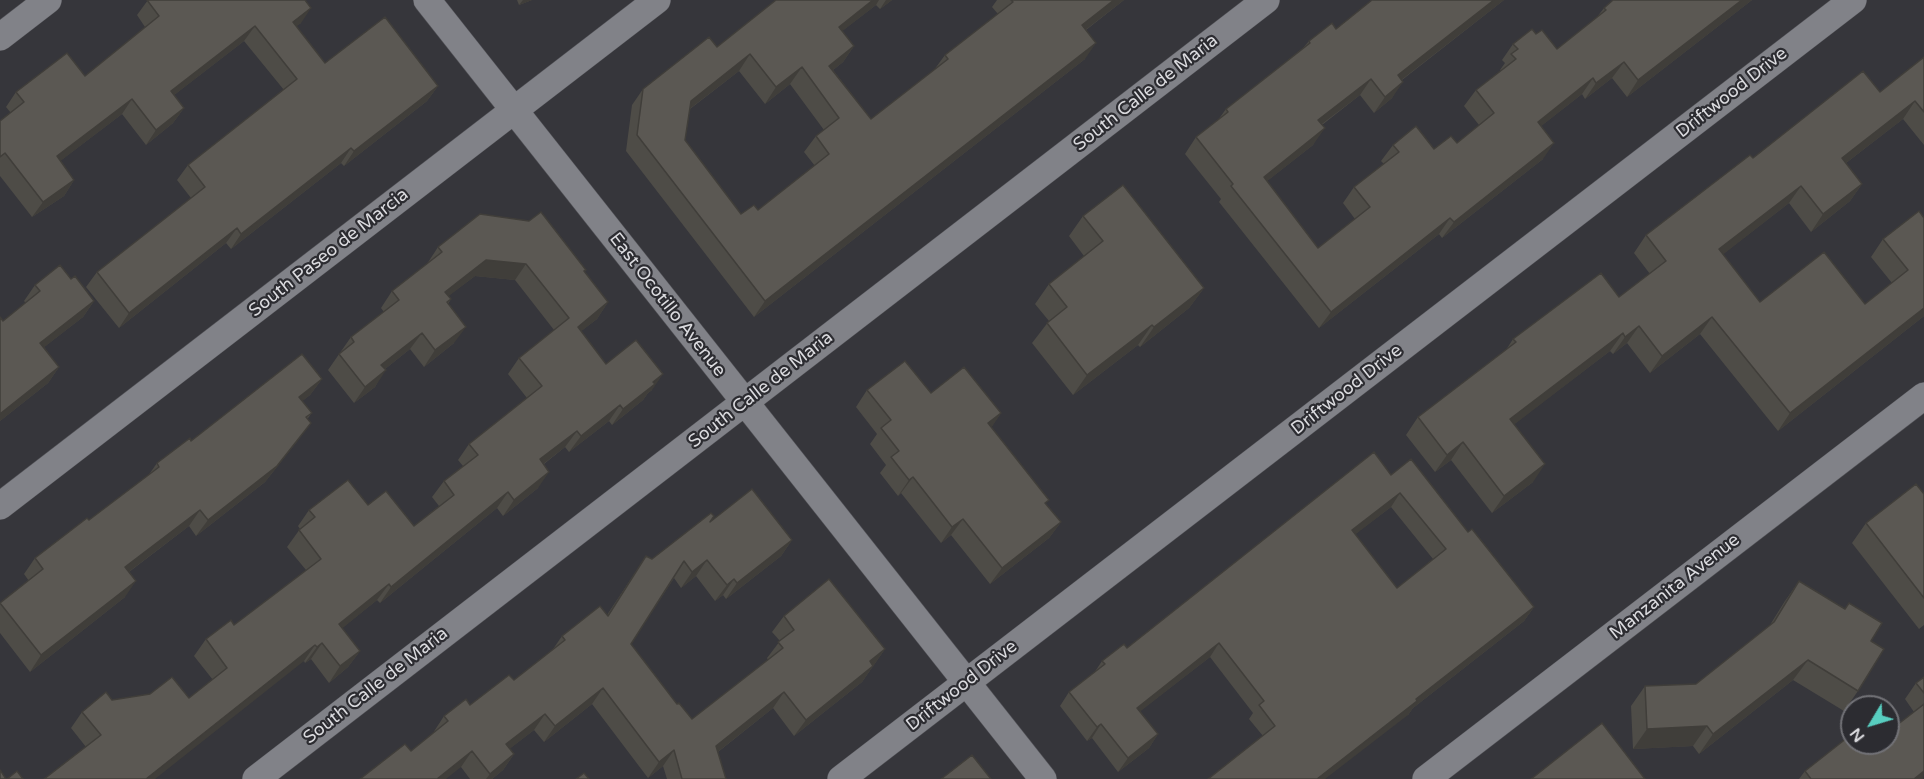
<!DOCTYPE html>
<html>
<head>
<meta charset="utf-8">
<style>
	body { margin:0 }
	#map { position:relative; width:1924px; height:779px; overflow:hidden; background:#36363b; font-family:"Varela Round",sans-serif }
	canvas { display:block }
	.north { position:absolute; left:1840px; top:695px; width:60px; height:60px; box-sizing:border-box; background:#2c2c31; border:2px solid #727277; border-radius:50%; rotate:232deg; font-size:16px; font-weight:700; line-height:24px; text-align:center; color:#dbdbdf }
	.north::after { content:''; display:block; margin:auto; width:21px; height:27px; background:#58cec0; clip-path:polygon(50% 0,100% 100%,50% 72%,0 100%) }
</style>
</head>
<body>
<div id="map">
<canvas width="1924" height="779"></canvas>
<div class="north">N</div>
</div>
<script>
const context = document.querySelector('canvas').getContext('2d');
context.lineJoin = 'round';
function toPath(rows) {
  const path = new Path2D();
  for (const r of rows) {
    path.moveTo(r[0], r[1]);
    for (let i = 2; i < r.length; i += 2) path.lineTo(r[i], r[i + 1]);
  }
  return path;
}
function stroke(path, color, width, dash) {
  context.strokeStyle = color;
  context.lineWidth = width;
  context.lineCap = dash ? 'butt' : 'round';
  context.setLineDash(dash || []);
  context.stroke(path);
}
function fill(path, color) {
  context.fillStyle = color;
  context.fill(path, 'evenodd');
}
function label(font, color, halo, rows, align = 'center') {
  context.font = font + ' "Varela Round",sans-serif';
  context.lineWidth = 4.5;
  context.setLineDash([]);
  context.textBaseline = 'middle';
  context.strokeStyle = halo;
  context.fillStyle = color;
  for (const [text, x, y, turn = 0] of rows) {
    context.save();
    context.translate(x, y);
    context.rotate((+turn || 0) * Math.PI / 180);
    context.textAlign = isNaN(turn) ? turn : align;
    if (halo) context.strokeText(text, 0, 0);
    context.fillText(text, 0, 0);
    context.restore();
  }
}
const minor = toPath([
	[427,0,1043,779],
	[0,37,48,0],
	[0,506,657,0],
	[256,779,1266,0],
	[841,779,1853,0],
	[1426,779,1924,396]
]);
const wall = toPath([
	[148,0,301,23,296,26,325,63,438,86,427,101,344,166,341,163,231,249,226,243,119,328,86,287,97,272,191,198,177,180,188,165,284,90,244,41,174,95,184,108,173,123,146,145,122,114,60,161,74,180,64,196,32,217,0,176,0,121,11,113,6,107,16,92,85,76,145,27,137,15],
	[517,0,532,0,519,5],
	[776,0,892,0,880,9,876,5,842,31,854,46,843,62,833,70,871,119,934,70,945,55,998,14,992,7,997,0,1124,0,1086,30,1085,59,754,317,626,151,632,105,643,89,717,47],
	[739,71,765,104,790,84,824,130,816,136,804,152,815,166,758,210,741,214,685,140,690,109],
	[1504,0,1402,80,1392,98,1374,113,1360,95,1322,125,1313,145,1267,181,1318,248,1355,219,1343,203,1354,187,1384,164,1381,161,1393,145,1434,149,1457,143,1479,125,1464,106,1476,90,1501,71,1500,70,1505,63,1502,60,1513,44,1536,34,1557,49,1597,17,1604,8,1613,0,1752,0,1627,97,1612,78,1585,99,1582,94,1541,126,1543,159,1442,238,1439,234,1319,328,1219,202,1221,199,1185,154,1196,137,1218,120,1226,109,1303,48,1309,41,1336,29],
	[1924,57,1924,145,1903,119,1846,163,1862,184,1850,201,1811,232,1789,203,1723,254,1760,302,1865,304,1892,283,1871,257,1883,239,1924,218,1924,316,1778,431,1700,334,1650,373,1627,343,1613,354,1610,351,1514,424,1533,482,1492,513,1451,460,1435,472,1406,435,1418,417,1506,350,1513,339,1619,297,1650,274,1634,253,1646,235,1753,158,1880,92],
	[1083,216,1204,288,1189,308,1140,347,1138,345,1073,395,1032,343,1049,321,1035,304,1049,284,1084,256,1069,236],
	[438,247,584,272,608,302,597,319,581,331,606,364,652,390,648,393,643,400,612,425,609,421,569,452,565,447,544,464,538,488,503,516,497,508,380,603,377,600,342,628,360,651,348,667,329,683,311,659,305,663,304,661,86,747,71,728,82,712,112,700,189,698,213,680,194,656,206,639,234,625,306,570,287,547,300,529,298,526,309,510,368,505,414,526,439,506,432,497,444,481,463,466,458,460,469,444,527,398,508,374,519,358,554,330,515,280,475,276,448,296,451,299,448,304,454,343,424,367,410,349,385,369,375,387,354,403,328,370,351,337,384,312,381,308,392,291,427,264],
	[71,279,94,301,83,317,44,347,59,367,48,383,0,421,0,317,3,321,26,303,24,301,35,285],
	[322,379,310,395,302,401,312,413,308,418,299,439,265,482,196,536,189,526,129,572,125,597,30,672,0,633,0,603,29,581,24,574,35,558,89,520,148,476,157,463,191,441],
	[867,390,931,393,1001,413,991,427,1046,504,1061,522,1049,538,990,584,951,535,941,543,901,493,898,496,880,473,886,465,870,444,877,434,856,407],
	[1391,475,1468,532,1534,607,1524,621,1413,708,1408,715,1263,736,1249,719,1253,713,1210,657,1140,711,1158,734,1149,748,1118,772,1092,738,1087,741,1060,706,1069,692,1094,673,1102,661,1127,648],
	[1391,507,1433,559,1397,588,1355,534],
	[1924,494,1924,625,1919,629,1852,543,1866,523],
	[710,522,792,540,781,556,726,599,723,595,715,601,696,576,681,588,674,578,631,644,677,704,692,719,768,660,767,658,780,641,772,632,784,616,885,649,862,682,794,736,773,708,718,752,726,779,667,779,663,766,648,778,592,704,544,742,534,730,509,749,514,754,503,770,492,779,470,779,461,767,411,751,433,733,444,716,470,705,514,680,551,652,562,636,607,615,646,556,652,559],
	[1799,581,1871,641,1858,691,1844,711,1793,680,1699,754,1693,746,1633,749,1631,706,1645,686,1696,684,1770,625,1785,601],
	[1924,677,1923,779,1799,779,1805,771,1888,743,1914,712,1905,699,1916,683]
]);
const shadedWall = toPath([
	[523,0,532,0,519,5],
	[873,0,879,0,876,5,827,43,839,27],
	[886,0,892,0,880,9],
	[1114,0,1124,0,1071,41,1082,25],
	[1494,0,1504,0,1387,91,1398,75],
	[1742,0,1752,0,1627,97,1638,80],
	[311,8,301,23,282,37,293,22],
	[255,26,244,41,160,106,171,91],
	[1096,43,1085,59,754,317,765,301],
	[854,46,843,62,818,82,829,66],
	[750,54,739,71,679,117,691,101],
	[1624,62,1612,78,1585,99,1596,83],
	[802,67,790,84,765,104,776,87],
	[1593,78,1582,94,1526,138,1538,122],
	[1371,79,1360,95,1306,136,1318,120],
	[1403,82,1392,98,1374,113,1385,97],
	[438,86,427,101,344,166,354,151],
	[132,99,122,114,46,172,57,156],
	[1915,101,1903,119,1829,176,1842,158],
	[184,108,173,123,146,145,156,130],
	[1325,128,1313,145,1252,193,1264,177],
	[1554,143,1543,159,1442,238,1454,222],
	[351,148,341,163,231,249,241,234],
	[74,180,64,196,32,217,43,202],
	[1862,184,1850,201,1811,232,1823,214],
	[1801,186,1789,203,1707,267,1719,249],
	[1450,218,1439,234,1319,328,1331,312],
	[237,228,226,243,119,328,129,313],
	[486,260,526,264,515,280,475,276,433,308,445,292],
	[1204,288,1189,308,1140,347,1154,327],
	[94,301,83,317,29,359,40,343],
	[608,302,597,319,566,343,578,327],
	[1924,308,1924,316,1778,431,1790,413],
	[1712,317,1700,334,1650,373,1662,356],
	[1152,325,1138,345,1073,395,1087,375],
	[1639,326,1627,343,1613,354,1625,337],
	[466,327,454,343,424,367,435,350],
	[422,333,410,349,370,381,381,365],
	[1623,333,1610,351,1498,437,1510,419],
	[59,367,48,383,0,421,0,414],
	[386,370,375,387,354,403,365,387],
	[663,374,652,390,648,393,643,400,612,425,623,409],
	[322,379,310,395,288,413,299,397],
	[620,405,609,421,569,452,581,436],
	[1001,413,990,430,988,423],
	[311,423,299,439,265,482,196,536,208,520],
	[577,431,565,447,529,475,540,459],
	[1463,442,1451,460,1435,472,1447,455],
	[1545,464,1533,482,1492,513,1504,496],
	[549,472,538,488,503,516,514,500],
	[913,477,901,493,898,496,909,480],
	[508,492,497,508,380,603,391,587],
	[1400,493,1391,507,1343,544,1352,530],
	[200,510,189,526,114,583,125,567],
	[963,519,951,535,941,543,952,527],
	[1061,522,1049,538,990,584,1002,568],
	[792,540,781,556,726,599,737,583],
	[707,560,696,576,681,588,692,572],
	[734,579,723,595,715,601,727,585],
	[136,581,125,597,30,672,41,655],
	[389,584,377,600,328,640,339,624],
	[1534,607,1524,621,1413,708,1408,715,1325,779,1317,779,1416,699],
	[322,643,311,659,305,663,317,647],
	[1219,643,1210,657,1128,721,1137,708],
	[315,645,304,661,155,779,146,779],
	[885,649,874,665,858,677,870,661],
	[360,651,348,667,329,683,340,666],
	[1808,660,1793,680,1699,754,1713,734],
	[873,666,862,682,794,736,806,720],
	[603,688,592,704,544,742,555,726],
	[784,692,773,708,705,762,716,746],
	[545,714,534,730,495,760,506,744],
	[1101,724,1092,738,1087,741,1097,727],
	[1707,726,1693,746,1633,749,1647,729],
	[1158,734,1149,748,1118,772,1128,758],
	[674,750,663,766,648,778,659,762],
	[472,751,461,767,446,779,437,779],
	[514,754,503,770,492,779,486,779,490,774],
	[1924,771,1923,779,1914,779]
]);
const building = toPath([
	[147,0,305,0,311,8,293,22,325,63,385,17,438,86,354,151,351,148,241,234,237,228,129,313,97,272,205,187,188,165,297,79,255,26,171,91,184,108,156,130,132,99,57,156,74,180,43,202,5,153,0,157,0,121,24,102,16,92,67,53,85,76,159,16,147,0],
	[776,0,873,0,839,27,854,46,829,66,871,119,948,59,945,55,1013,2,1011,0,1114,0,1082,25,1096,43,765,301,637,135,643,89,709,37,717,47,776,0],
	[750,54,776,87,802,67,839,118,816,136,829,154,758,210,754,205,741,214,685,140,691,101,750,54],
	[1372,0,1494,0,1398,75,1403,82,1385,97,1371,79,1318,120,1325,128,1264,177,1318,248,1370,207,1354,187,1399,152,1393,145,1416,126,1434,149,1451,136,1457,143,1494,113,1476,90,1516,59,1511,54,1518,49,1513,44,1532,29,1536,34,1542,30,1557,49,1606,10,1604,8,1613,0,1742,0,1638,80,1624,62,1596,83,1593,78,1538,122,1554,143,1454,222,1450,218,1331,312,1231,186,1233,184,1196,137,1228,112,1226,109,1310,43,1309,41,1332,23,1336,29,1372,0],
	[1924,57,1924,112,1915,101,1842,158,1862,184,1823,214,1801,186,1719,249,1760,302,1824,252,1865,304,1908,270,1883,239,1919,211,1924,218,1924,308,1790,413,1712,317,1662,356,1639,326,1625,337,1623,333,1510,419,1545,464,1504,496,1463,442,1447,455,1418,417,1516,342,1513,339,1601,273,1619,297,1666,261,1646,235,1750,155,1753,158,1863,71,1880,92,1924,57],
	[1123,185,1204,288,1154,327,1152,325,1087,375,1047,323,1067,307,1049,284,1103,241,1083,216,1123,185],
	[541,212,586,270,584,271,608,302,578,327,606,364,636,340,663,374,653,382,655,384,623,409,620,405,581,436,577,431,540,459,549,472,514,500,508,492,391,587,389,584,339,624,360,651,340,666,322,643,317,647,315,645,146,779,44,779,101,735,82,712,106,692,112,700,150,694,172,677,189,698,227,668,206,639,231,620,234,625,321,559,299,530,315,517,309,510,348,480,368,505,386,491,414,526,454,495,444,481,478,455,469,444,542,386,519,358,569,318,526,264,486,260,445,292,451,299,447,302,466,327,435,350,422,333,381,365,386,370,365,387,339,354,354,342,351,337,399,300,392,291,442,252,438,247,480,214,529,221,541,212],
	[60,265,71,279,75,276,94,301,40,343,59,367,0,414,0,317,3,321,40,291,35,285,60,265],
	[302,354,322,379,299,397,312,413,306,417,311,423,277,466,208,520,200,510,125,567,136,581,41,655,0,603,43,569,35,558,87,518,89,520,159,467,157,463,190,438,191,441,302,354],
	[905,361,931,393,964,367,1001,413,988,423,1049,500,1045,503,1061,522,1002,568,963,519,952,527,913,477,909,480,891,457,899,451,881,428,891,420,867,390,905,361],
	[1374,452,1391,475,1411,459,1468,532,1472,529,1534,607,1416,699,1417,701,1317,779,1208,779,1275,726,1259,705,1264,701,1219,643,1137,708,1158,734,1128,758,1101,724,1097,727,1069,692,1105,664,1102,661,1124,644,1127,648,1374,452],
	[1400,493,1446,549,1397,588,1352,530,1400,493],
	[1916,484,1924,494,1924,598,1866,523,1916,484],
	[752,489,792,540,737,583,734,579,727,585,707,560,692,572,684,561,631,644,677,704,679,703,692,719,783,648,778,642,794,630,784,616,829,579,885,649,870,661,873,666,806,720,784,692,716,746,726,779,682,779,674,750,659,762,603,688,555,726,545,714,506,744,514,754,490,774,472,751,437,779,360,779,405,744,411,751,448,721,444,716,466,699,470,705,509,675,514,680,565,640,562,636,600,606,608,616,646,556,652,559,711,513,714,516,710,522,752,489],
	[1799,581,1845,609,1849,603,1882,623,1871,641,1884,649,1858,691,1808,660,1713,734,1707,726,1647,729,1645,686,1696,684,1774,622,1799,581],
	[1924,677,1924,693,1916,683,1924,677],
	[1924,704,1924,771,1914,779,1811,779,1805,771,1852,734,1852,743,1888,743,1888,732,1924,704],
	[1602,723,1645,779,1531,779,1602,723],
	[972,755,991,779,941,779,972,755],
	[0,770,6,779,0,779,0,770],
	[17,771,23,779,7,779,17,771],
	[584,773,589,779,576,779,584,773]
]);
const streetNames = [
	["South Calle de Maria",1146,93,-38],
	["Driftwood Drive",1732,93,-38],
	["South Paseo de Marcia",329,253,-38],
	["East Ocotillo Avenue",667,305,52],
	["South Calle de Maria",761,390,-38],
	["Driftwood Drive",1347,390,-38],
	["Manzanita Avenue",1675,587,-38],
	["South Calle de Maria",376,686,-38],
	["Driftwood Drive",962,686,-38]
];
stroke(minor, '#525257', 28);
stroke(minor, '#818288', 27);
fill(wall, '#4e4c47');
fill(shadedWall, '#403e3a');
fill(building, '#5b5853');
stroke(building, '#403e3a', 1.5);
label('18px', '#dbdbdf', '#2c2c31', streetNames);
</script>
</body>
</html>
